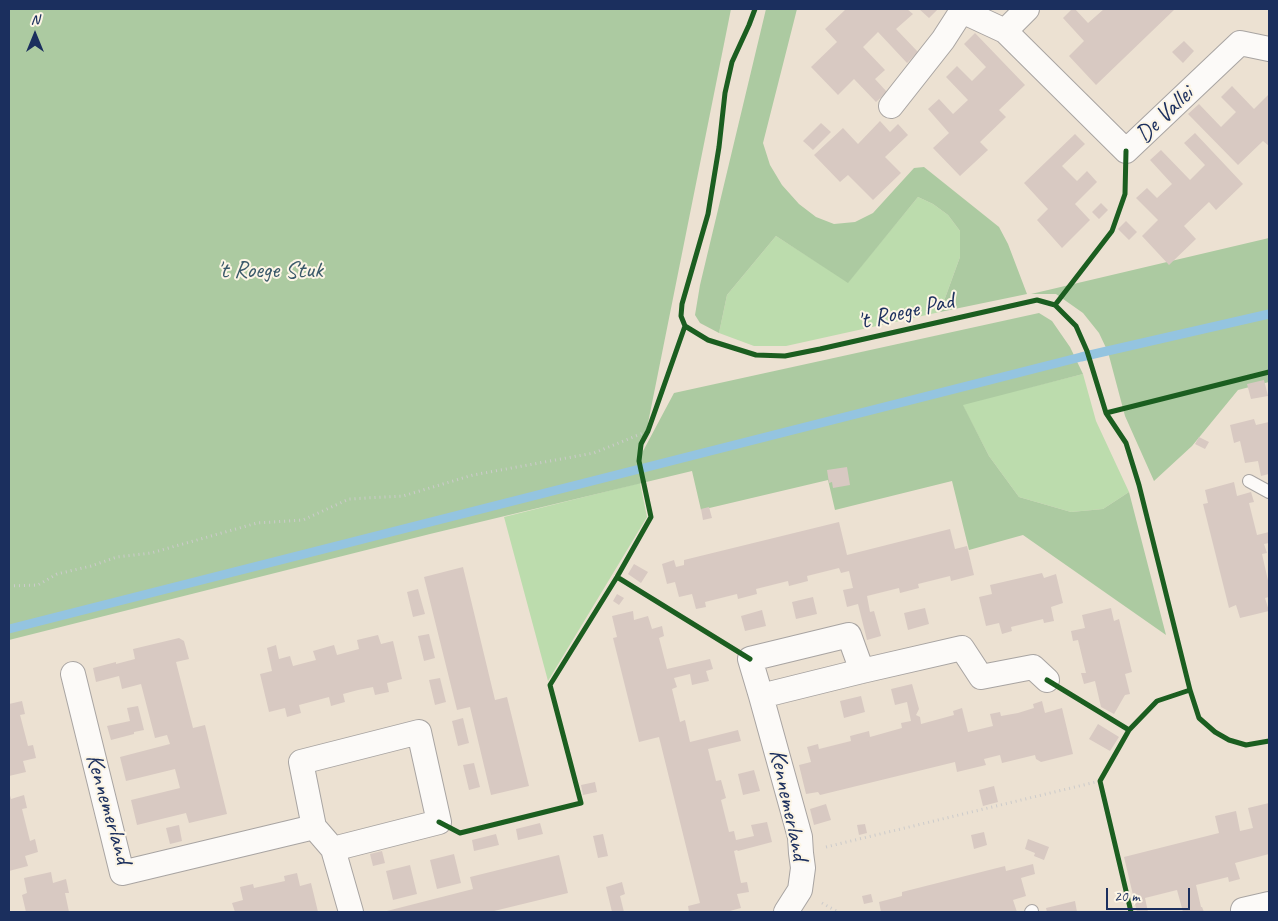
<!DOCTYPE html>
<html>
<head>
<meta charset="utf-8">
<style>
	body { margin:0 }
	#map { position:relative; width:1278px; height:921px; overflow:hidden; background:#ece1d2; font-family:Caveat,sans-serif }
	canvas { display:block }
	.frame { position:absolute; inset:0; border:10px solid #1b2f5e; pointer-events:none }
	.north { position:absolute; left:10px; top:10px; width:50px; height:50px; -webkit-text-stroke:4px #fcf5e5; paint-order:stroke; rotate:0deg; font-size:14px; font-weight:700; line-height:20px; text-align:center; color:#1b2f5e }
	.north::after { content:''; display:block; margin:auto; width:18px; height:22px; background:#1b2f5e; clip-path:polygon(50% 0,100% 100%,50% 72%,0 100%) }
	.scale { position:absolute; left:1106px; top:888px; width:84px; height:22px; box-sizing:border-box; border:2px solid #1b2f5e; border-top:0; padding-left:6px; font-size:15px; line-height:18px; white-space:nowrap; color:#1b2f5e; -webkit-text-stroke:4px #fcf5e5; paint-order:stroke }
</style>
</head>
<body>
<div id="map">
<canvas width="1278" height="921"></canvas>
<div class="frame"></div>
<div class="north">N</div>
<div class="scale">20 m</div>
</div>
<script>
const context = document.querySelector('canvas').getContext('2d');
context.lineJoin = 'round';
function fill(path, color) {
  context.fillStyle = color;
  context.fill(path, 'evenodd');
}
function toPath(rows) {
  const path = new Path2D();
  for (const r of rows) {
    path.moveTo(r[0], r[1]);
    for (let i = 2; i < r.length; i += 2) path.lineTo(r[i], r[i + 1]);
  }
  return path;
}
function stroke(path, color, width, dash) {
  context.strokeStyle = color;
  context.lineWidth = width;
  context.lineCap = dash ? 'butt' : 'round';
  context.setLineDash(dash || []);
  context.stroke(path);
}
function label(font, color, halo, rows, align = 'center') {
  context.font = font + ' Caveat,sans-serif';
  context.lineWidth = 4;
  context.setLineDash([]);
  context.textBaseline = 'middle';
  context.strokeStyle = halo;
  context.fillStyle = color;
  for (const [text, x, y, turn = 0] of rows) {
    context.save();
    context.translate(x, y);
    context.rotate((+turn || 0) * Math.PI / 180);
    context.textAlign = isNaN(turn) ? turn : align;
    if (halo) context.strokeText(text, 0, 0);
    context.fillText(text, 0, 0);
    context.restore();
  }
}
const green = toPath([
	[918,197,933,204,948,215,960,231,960,257,940,312,786,346,754,346,719,333,727,295,776,236,848,282],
	[1083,374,1096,421,1129,492,1103,509,1071,512,1019,497,989,456,962,404],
	[640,483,647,517,548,681,504,517]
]);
const forest = toPath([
	[9,9,731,9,642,453,674,393,1039,313,1052,321,1070,347,1083,374,963,405,989,456,1019,497,1071,512,1103,509,1129,492,1166,635,1023,535,969,550,952,481,835,510,828,480,701,510,692,471,430,534,9,640],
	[766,9,797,9,763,143,770,165,782,185,799,204,816,217,834,224,855,222,873,213,914,168,924,167,999,227,1008,244,1027,294,940,312,960,257,960,231,948,215,933,204,918,197,848,283,776,236,727,295,719,333,700,323,695,315,700,285],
	[1269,238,1269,382,1238,390,1192,446,1154,481,1125,416,1108,352,1099,333,1083,313,1056,294,1031,294]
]);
const stream = toPath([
	[9,629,1081,357,1269,314]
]);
const building = toPath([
	[846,9,858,9,859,10,861,9,907,9,913,14,896,29,918,52,907,63,878,32,863,47,885,70,875,79,887,92,876,102,854,79,838,95,811,67,837,42,825,29],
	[919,9,938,9,929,18],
	[1072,9,1075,9,1088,23,1104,9,1175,9,1096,85,1069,56,1084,41,1063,18],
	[975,33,1025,85,999,110,1006,117,980,142,988,150,960,176,933,148,949,133,928,109,939,99,953,114,968,100,946,77,957,66,972,81,986,67,964,44],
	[1184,41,1194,51,1183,63,1172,52],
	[1232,86,1254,109,1269,94,1269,146,1263,141,1238,165,1188,114,1199,104,1221,127,1236,112,1221,97],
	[880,121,890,132,898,124,908,135,885,157,901,173,873,200,848,175,840,182,814,155,843,128,858,144],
	[821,123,831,132,813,150,803,141],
	[1195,133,1243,184,1216,210,1209,202,1184,226,1196,239,1169,265,1142,236,1158,220,1136,198,1147,188,1157,198,1172,184,1150,160,1161,150,1190,180,1205,165,1184,143],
	[1075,134,1085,144,1062,166,1077,181,1087,171,1097,182,1075,204,1090,220,1062,248,1037,220,1048,209,1024,183],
	[1101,203,1108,210,1099,219,1092,212],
	[1126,221,1137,232,1129,240,1118,229],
	[1264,380,1268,396,1251,399,1247,384],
	[1254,419,1256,425,1269,422,1269,474,1261,476,1258,461,1245,463,1240,441,1234,443,1230,425],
	[1199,437,1209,442,1205,449,1195,444],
	[847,467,850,485,833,488,832,482,829,483,827,470],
	[1234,482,1237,496,1251,492,1254,502,1249,503,1257,535,1269,532,1269,543,1264,544,1267,553,1262,554,1269,585,1269,597,1265,598,1269,611,1240,618,1236,605,1229,608,1203,504,1208,503,1205,490],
	[709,507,712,518,703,520,701,509],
	[839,522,847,555,950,529,955,549,967,546,974,575,951,581,950,576,918,584,919,588,900,593,899,588,867,596,870,612,874,611,881,636,867,640,858,604,847,607,843,590,853,588,849,571,841,573,839,568,807,576,808,581,789,586,788,581,756,589,757,594,738,599,737,594,705,602,706,607,696,609,692,594,679,597,675,582,667,584,662,564,674,560,676,567,684,565,684,560],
	[634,564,648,572,641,583,628,574],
	[463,567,495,700,507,697,529,786,491,795,470,707,457,710,424,577],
	[1042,573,1044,578,1056,574,1063,603,1051,607,1054,621,1044,623,1043,619,1011,627,1012,631,1002,634,999,623,986,626,979,597,992,594,990,585],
	[418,589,425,614,413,617,407,592],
	[617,594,624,598,619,605,613,601],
	[813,597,817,614,796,619,792,602],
	[925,608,929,624,908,630,904,613],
	[1111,608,1114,621,1119,619,1132,672,1125,674,1130,694,1125,695,1114,714,1101,707,1095,681,1084,684,1081,673,1086,673,1078,640,1073,641,1071,631,1085,628,1082,615],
	[762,610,766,626,745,631,741,616],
	[633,611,634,620,648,616,652,629,662,626,664,636,659,638,667,669,710,659,713,669,706,671,709,681,692,685,690,674,674,678,677,687,672,689,680,722,685,720,690,742,738,730,741,741,708,749,716,781,721,780,726,798,721,800,729,832,734,831,736,840,754,836,751,825,767,822,772,842,738,851,737,850,734,851,741,883,747,882,749,892,737,894,741,908,726,912,689,912,688,906,700,903,659,737,639,742,613,638,617,637,612,616],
	[429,634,435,658,424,661,418,636],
	[378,635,381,644,393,641,402,679,387,683,389,692,375,695,373,687,358,690,343,694,345,702,331,706,329,697,299,705,301,713,287,717,285,708,269,712,260,674,272,671,267,648,276,645,279,659,290,656,293,666,316,660,313,651,334,645,337,655,359,649,357,640],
	[179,638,184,641,189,659,176,662,193,728,205,725,227,814,189,823,186,813,137,825,131,800,180,788,175,769,126,781,120,757,170,744,167,735,155,738,141,684,122,689,119,676,96,682,93,668,116,662,116,664,135,659,133,649],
	[440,678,446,702,435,705,429,680],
	[912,684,919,709,916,715,920,717,921,724,954,715,953,711,962,708,968,732,993,726,990,714,1000,712,1001,716,1018,713,1034,708,1033,704,1042,701,1045,713,1062,708,1073,754,1041,762,1036,759,1035,755,1002,763,1000,755,984,759,986,765,957,772,955,762,820,795,818,792,806,794,799,765,811,762,807,747,818,744,819,749,851,741,850,736,869,731,870,737,902,728,901,723,911,721,907,702,895,705,891,689],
	[861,696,865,712,844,718,840,701],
	[22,701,25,714,20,715,28,746,33,745,36,758,23,761,26,772,9,776,9,704],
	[138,706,144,730,134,732,134,734,111,740,107,726,130,721,127,708],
	[463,718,469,743,458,746,452,721],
	[1098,724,1119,737,1110,751,1089,739],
	[474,763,480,787,469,790,463,765],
	[754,770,760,791,743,795,738,774],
	[595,782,597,792,583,795,581,785],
	[994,786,998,802,983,806,979,790],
	[9,792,11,799,24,795,27,808,22,809,30,841,35,839,38,852,25,856,28,866,9,871],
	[1269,803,1269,854,1235,863,1240,879,1229,882,1228,877,1196,885,1201,907,1202,907,1204,912,1183,912,1177,890,1145,898,1148,912,1137,912,1124,857,1219,833,1215,816,1236,811,1240,831,1253,828,1248,808],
	[826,804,831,820,814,825,810,809],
	[540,823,543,834,518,840,516,829],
	[865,824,867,833,859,835,857,825],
	[179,825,182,841,170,844,166,828],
	[984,832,987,845,974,849,971,835],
	[496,834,499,845,474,851,472,840],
	[603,834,608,856,598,858,593,836],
	[1028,839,1049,847,1044,860,1034,856,1035,853,1025,849],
	[382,851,385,863,373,866,370,854],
	[454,854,461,883,437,889,430,860],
	[559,855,568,893,490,912,383,912,473,889,470,877],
	[1033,864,1035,874,1021,878,1026,896,1013,900,1017,912,881,912,879,902,902,896,902,892,1005,866,1006,871],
	[410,865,417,894,393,900,386,871],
	[51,872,53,883,66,879,69,893,65,893,69,912,26,912,22,895,27,893,24,878],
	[297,873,300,886,311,883,318,912,235,912,232,903,243,900,240,887,253,884,254,888,285,881,284,876],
	[622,882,625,894,620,896,624,912,612,912,606,887],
	[871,894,873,902,864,904,862,896],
	[1075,901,1077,912,1047,912,1046,908]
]);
const path = toPath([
	[9,586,38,585,57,574,91,566,117,557,151,553,257,523,303,520,349,499,403,496,473,475,594,453,648,431],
	[826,847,1100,781],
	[822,903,838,912]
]);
const service = toPath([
	[1249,481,1269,492],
	[1031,912,1032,911]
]);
const minor = toPath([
	[1027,9,1005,31,1126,151,1240,43,1269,49],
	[962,11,1005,31],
	[891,106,943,40,963,9],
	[73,674,122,873,314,827,333,849,351,912],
	[761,696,750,659,849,635,862,671],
	[314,827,301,762,419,732,439,822,333,849],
	[786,912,800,890,803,868,801,853,800,837,761,696,862,671,962,648,981,677,1033,667,1047,680],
	[1244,912,1243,910,1269,904]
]);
const cycleway = toPath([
	[755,9,749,25,732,62,725,93,719,147,708,214,682,304,681,316,685,326,708,340,756,355,785,356,820,349,1037,300,1055,305,1076,326,1087,351,1106,413,1126,443,1139,485,1190,690],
	[1055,305,1112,231,1125,194,1126,151],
	[1106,413,1269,372],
	[617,577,750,659],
	[1047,680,1129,730],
	[439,822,460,833,581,803,550,685,617,577,651,517,639,461,641,444,648,431,685,326],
	[1131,912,1100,781,1129,730,1157,701,1190,690,1199,718,1215,732,1229,740,1246,745,1269,741]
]);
const streetNames = [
	["De Vallei",1165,115,-44],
	["'t Roege Pad",906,312,-13],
	["Kennemerland",788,805,78],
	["Kennemerland",108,809,74]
];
const parkNames = [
	["'t Roege Stuk",270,271]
];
fill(green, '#bcdcad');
fill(forest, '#accaa1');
stroke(stream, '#94c4e0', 9);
fill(building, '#d8c9c2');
stroke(service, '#a8a4a2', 14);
stroke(minor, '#a8a4a2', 26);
stroke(path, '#cccbcb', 3, [1, 4]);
stroke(service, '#fcfaf8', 12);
stroke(minor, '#fcfaf8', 24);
stroke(cycleway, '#1b5e20', 5);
label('24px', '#1b2f5e', '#fcf5e5', streetNames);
label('24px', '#3a596a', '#fcf5e5', parkNames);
</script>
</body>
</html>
